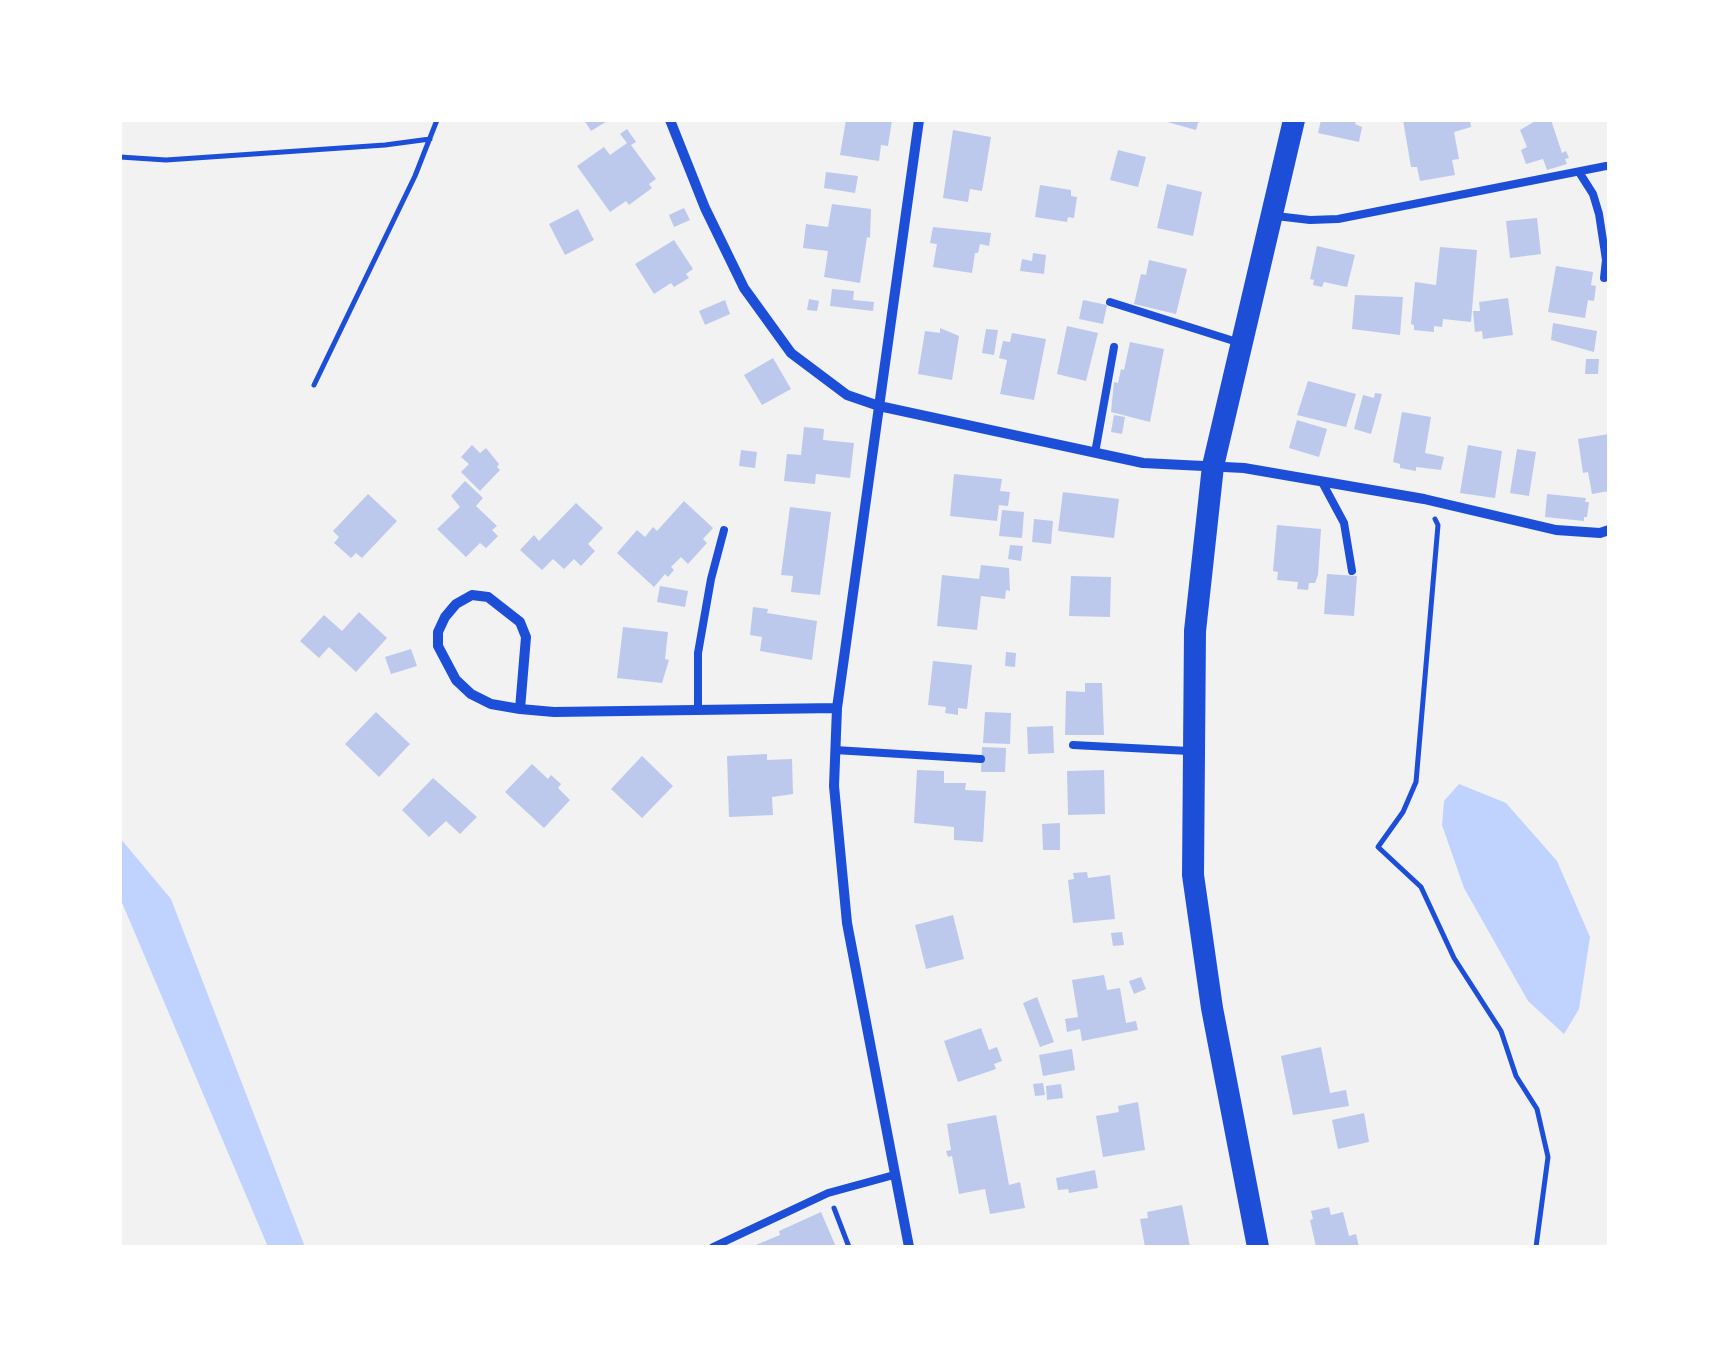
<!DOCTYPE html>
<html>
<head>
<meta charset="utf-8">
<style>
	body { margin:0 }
	#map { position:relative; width:1729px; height:1367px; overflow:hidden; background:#f2f2f2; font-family:"DejaVu Sans",sans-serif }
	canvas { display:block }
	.frame { position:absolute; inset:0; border:122px solid #fff; pointer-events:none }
</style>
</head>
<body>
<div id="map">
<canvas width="1729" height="1367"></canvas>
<div class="frame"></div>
</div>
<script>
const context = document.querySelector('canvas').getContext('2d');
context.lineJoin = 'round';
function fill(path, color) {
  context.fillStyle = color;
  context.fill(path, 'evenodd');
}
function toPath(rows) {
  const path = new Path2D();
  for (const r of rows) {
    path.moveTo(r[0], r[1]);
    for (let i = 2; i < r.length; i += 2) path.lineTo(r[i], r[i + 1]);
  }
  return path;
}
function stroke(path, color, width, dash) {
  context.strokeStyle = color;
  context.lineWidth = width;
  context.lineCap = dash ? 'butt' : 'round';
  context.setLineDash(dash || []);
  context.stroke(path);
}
const water = toPath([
	[1459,784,1506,803,1557,861,1590,937,1579,1009,1564,1034,1528,1001,1464,888,1442,825,1444,801],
	[120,838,171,899,305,1247,268,1247,120,898]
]);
const building = toPath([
	[584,120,609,120,591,131],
	[846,120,892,120,888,146,881,145,879,161,840,155],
	[1160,120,1199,120,1196,130],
	[1321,120,1356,120,1355,124,1362,127,1359,142,1318,133],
	[1403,120,1470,120,1471,127,1454,132,1459,159,1452,160,1455,175,1420,181,1417,167,1411,167],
	[1537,120,1551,120,1562,153,1566,151,1569,158,1565,159,1567,164,1547,170,1543,159,1526,164,1521,150,1527,147,1520,130],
	[627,129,636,142,631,145,656,179,649,184,652,188,629,205,626,201,610,212,577,166,604,147,610,155,627,143,620,134],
	[953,130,991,137,982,191,970,189,968,202,943,198],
	[1118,150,1146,157,1138,187,1110,180],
	[826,172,858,176,855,193,824,188],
	[1167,184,1202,192,1193,236,1157,228],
	[1040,185,1071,190,1071,196,1077,197,1074,218,1068,217,1067,222,1035,217],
	[832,204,871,209,870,238,867,237,860,283,824,277,828,251,803,248,806,224,828,227],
	[684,208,690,220,674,227,669,215],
	[578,209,594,240,565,255,549,224],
	[1537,218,1541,254,1510,258,1506,221],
	[933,227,991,233,989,246,980,244,978,253,975,253,972,273,933,267,937,244,930,243],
	[674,240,693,269,686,274,689,278,674,287,671,283,654,294,635,264],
	[1317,246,1355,255,1347,287,1324,282,1322,287,1313,285,1314,280,1310,279],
	[1440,247,1477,250,1471,322,1443,319,1442,327,1434,326,1434,332,1414,330,1414,325,1411,324,1415,282,1436,285],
	[1033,253,1046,255,1044,274,1020,271,1022,259,1032,261],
	[1149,260,1187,269,1176,314,1134,304,1141,274,1146,275],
	[1556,266,1593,272,1591,285,1596,286,1594,301,1588,300,1585,318,1548,312],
	[832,289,854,291,853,300,874,302,873,311,830,306],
	[1355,295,1403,297,1400,335,1352,329],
	[1508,298,1513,335,1483,339,1482,331,1475,332,1473,311,1480,311,1479,302],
	[809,299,819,301,817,311,807,310],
	[725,300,730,314,705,325,699,311],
	[1083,300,1107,305,1103,324,1079,319],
	[1553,323,1597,331,1594,352,1551,340],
	[1067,326,1098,333,1086,381,1057,374],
	[940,328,959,336,952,380,918,374,925,331,940,333],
	[986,329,998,330,994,355,982,353],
	[1012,333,1046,339,1034,400,1000,394,1007,360,999,358,1003,341,1010,342],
	[1130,342,1164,349,1150,422,1111,412,1114,382,1118,383,1121,369,1124,370],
	[773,358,791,389,762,405,744,375],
	[1586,359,1599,359,1598,374,1585,374],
	[1308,381,1356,394,1346,427,1297,415],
	[1375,393,1382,394,1371,434,1354,429,1363,395,1374,398],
	[1402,412,1431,417,1425,453,1444,457,1441,470,1416,467,1416,471,1400,468,1400,464,1393,462],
	[1114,415,1125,417,1122,434,1111,432],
	[1297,420,1327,429,1319,457,1289,448],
	[804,427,824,429,823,440,854,443,850,478,816,474,815,484,784,481,787,454,801,455],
	[1609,434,1609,491,1592,494,1588,472,1583,473,1578,439],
	[472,445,480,453,486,448,499,464,497,467,500,470,480,491,461,472,469,464,461,457],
	[1468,445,1502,451,1495,498,1460,493],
	[1517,449,1536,452,1529,496,1510,493],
	[741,450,757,452,755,468,739,466],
	[954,474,1002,479,1000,491,1010,492,1008,506,999,505,997,521,950,516],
	[465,481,483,498,476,506,497,526,492,530,498,536,486,548,480,543,466,557,437,529,460,507,451,496],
	[1063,492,1119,499,1114,538,1058,531],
	[368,494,397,521,362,558,356,553,351,558,334,543,339,537,333,531],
	[1547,494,1586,498,1585,502,1589,502,1587,517,1584,517,1584,521,1545,517],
	[684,501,713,528,703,539,707,543,688,564,681,557,671,567,674,570,668,577,665,574,654,587,617,553,637,530,645,537,653,527,657,531],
	[576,503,603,528,588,544,595,551,581,566,574,559,564,569,553,559,542,570,520,550,534,535,539,541],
	[790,507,831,512,820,595,791,592,793,576,781,575],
	[1002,510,1024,512,1022,538,999,536],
	[1034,519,1053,521,1051,544,1032,542],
	[1277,525,1321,529,1318,575,1315,583,1309,583,1308,590,1297,589,1298,582,1277,580,1278,572,1273,571],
	[1010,545,1023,546,1021,561,1008,559],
	[981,565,1009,568,1010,591,1006,590,1005,599,981,596,977,630,937,626,942,575,979,579],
	[1327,574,1357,576,1354,616,1324,614],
	[1071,576,1111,577,1110,617,1069,616],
	[660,586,688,591,685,607,657,602],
	[753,607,768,609,767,613,817,621,812,660,760,651,762,637,750,635],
	[359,612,387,638,356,672,329,647,319,658,300,641,324,615,342,631],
	[623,627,668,632,665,659,669,660,662,683,617,678],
	[411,649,417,666,391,674,385,657],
	[1006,652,1016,653,1015,667,1005,666],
	[933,661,972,665,967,709,958,708,958,715,945,713,946,707,928,705],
	[1085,683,1102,683,1104,735,1065,735,1066,691,1085,692],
	[376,712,410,744,379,777,345,744],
	[985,712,1011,713,1010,744,983,743],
	[1053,726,1054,753,1028,754,1027,727],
	[982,747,1006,748,1005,772,981,772],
	[767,754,767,760,792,759,793,794,772,797,773,815,729,817,727,756],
	[642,756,673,786,642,818,611,789],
	[532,764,548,779,551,775,561,784,558,788,570,800,544,828,505,792],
	[917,770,944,771,944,783,966,783,965,790,986,791,983,842,954,840,954,827,914,823],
	[1104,770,1105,814,1068,815,1067,771],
	[433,778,477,817,460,834,446,821,429,837,402,810],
	[1060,823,1060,850,1043,850,1042,824],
	[1087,872,1088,878,1110,875,1115,919,1073,923,1068,880,1074,879,1073,873],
	[953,915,964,959,926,969,915,925],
	[1122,932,1124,945,1113,946,1111,933],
	[1104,975,1107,990,1120,988,1126,1023,1136,1021,1138,1030,1082,1041,1080,1029,1067,1032,1065,1019,1078,1017,1072,980],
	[1141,977,1146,989,1134,994,1129,981],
	[1037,997,1054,1042,1040,1047,1023,1003],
	[981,1028,989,1050,997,1047,1002,1061,994,1064,996,1069,958,1082,944,1041],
	[1321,1047,1330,1093,1346,1090,1349,1106,1293,1115,1281,1056],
	[1072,1049,1075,1070,1043,1076,1039,1055],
	[1043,1083,1045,1095,1035,1096,1033,1084],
	[1061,1084,1063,1098,1047,1100,1046,1086],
	[1138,1102,1145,1150,1103,1157,1096,1116,1119,1112,1118,1106],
	[1364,1113,1369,1142,1338,1149,1332,1120],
	[996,1115,1009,1185,1020,1182,1025,1208,990,1214,985,1189,959,1194,952,1156,948,1157,946,1151,951,1150,947,1124],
	[1095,1170,1098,1188,1069,1193,1068,1189,1058,1190,1056,1178],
	[1182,1205,1190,1247,1145,1247,1140,1219,1148,1218,1147,1212],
	[1329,1207,1331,1215,1343,1212,1349,1236,1356,1234,1359,1247,1316,1247,1310,1220,1313,1219,1311,1211],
	[821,1212,836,1247,751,1247,780,1235,779,1231]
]);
const path = toPath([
	[120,157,166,160,385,145,430,139],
	[314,385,415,176,437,120],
	[1435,519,1438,525,1416,782,1403,812,1378,847,1421,887,1454,958,1501,1031,1516,1076,1537,1109,1548,1157,1536,1247],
	[834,1208,849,1247]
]);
const service = toPath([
	[1579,172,1593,194,1599,214,1606,260,1604,278],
	[1276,216,1310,220,1338,219,1606,166],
	[1110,302,1237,342],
	[1095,453,1114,347],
	[1322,482,1344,523,1352,571],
	[698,709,698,653,711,579,724,530],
	[1073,745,1189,751],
	[835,750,981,759],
	[713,1247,828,1193,894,1175]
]);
const minor = toPath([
	[670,120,705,208,744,288,791,353,847,395,879,406,1143,463,1244,468,1424,499,1556,530,1600,533,1609,530],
	[520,709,526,637,520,622,488,597,472,595,456,604,445,617,438,632,438,646,456,680,471,694,491,704,520,709,554,712,837,708],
	[909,1247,847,923,834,786,837,708,919,120]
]);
const primary = toPath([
	[1258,1247,1212,1008,1193,875,1195,631,1213,466,1294,120]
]);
fill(water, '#bfd3fe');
fill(building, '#bdc9ec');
stroke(path, '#1d4ed8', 5);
stroke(service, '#1d4ed8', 8);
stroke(minor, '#1d4ed8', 10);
stroke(primary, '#1d4ed8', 22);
</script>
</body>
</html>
